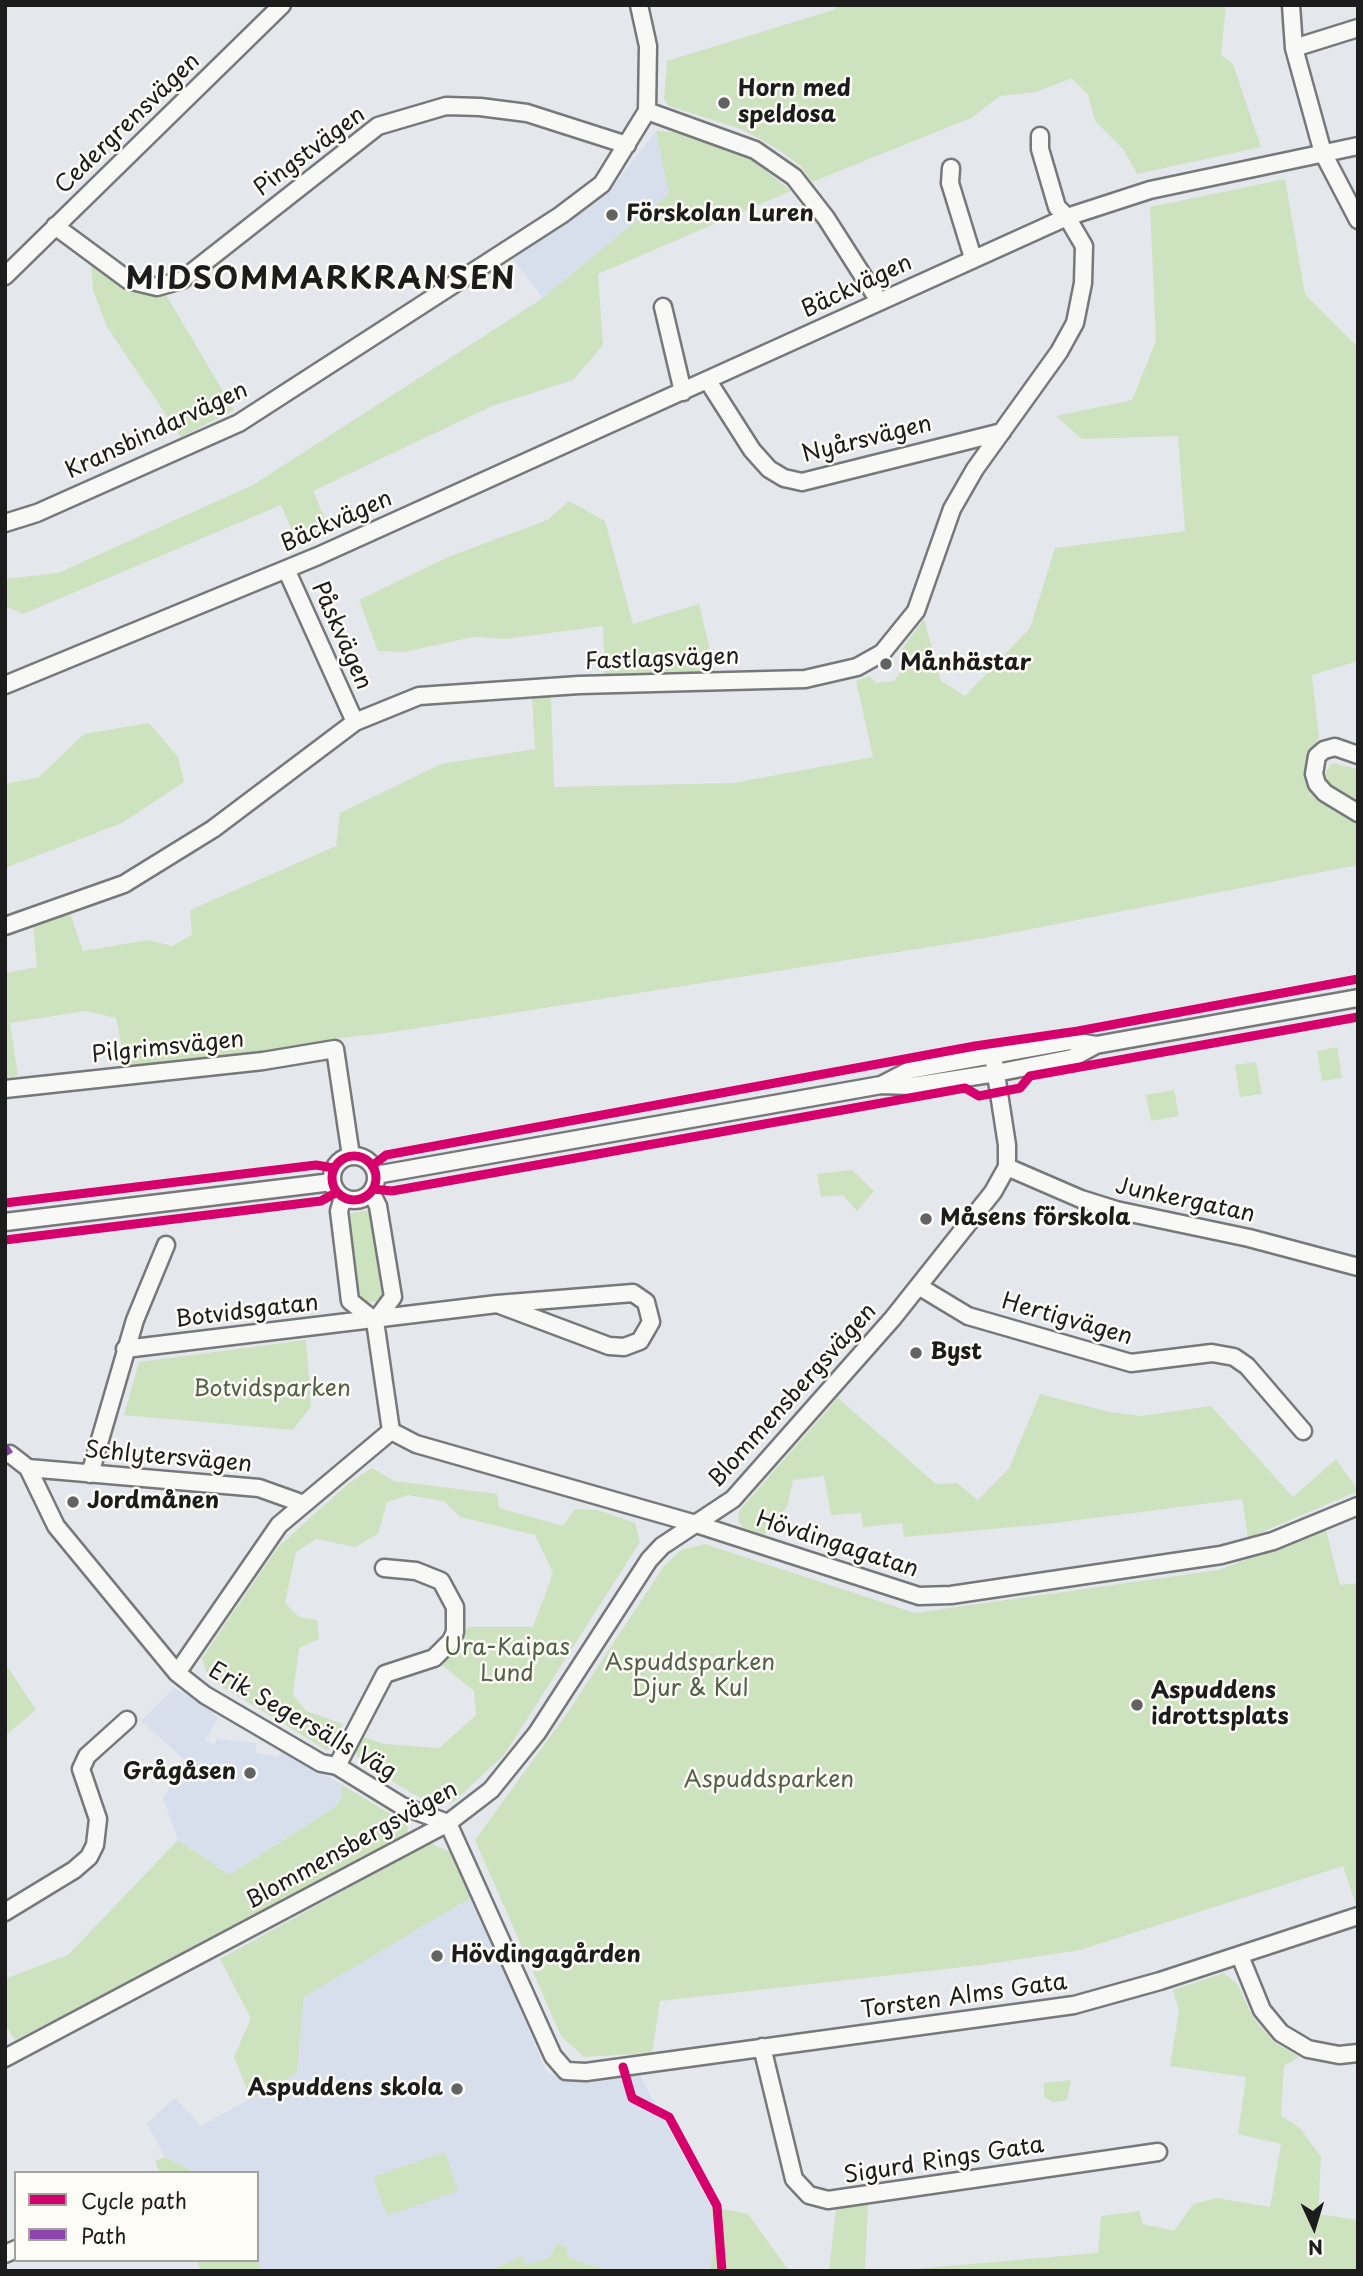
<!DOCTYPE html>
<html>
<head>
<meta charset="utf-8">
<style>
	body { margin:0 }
	#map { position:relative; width:1363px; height:2276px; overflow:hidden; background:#e4e8ed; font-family:"Playpen Sans",sans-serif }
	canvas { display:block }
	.frame { position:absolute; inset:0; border:7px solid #1c1c1c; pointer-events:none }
	.legend { position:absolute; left:14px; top:2171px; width:245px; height:91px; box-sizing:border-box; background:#fdfcf7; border:2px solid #a3a29f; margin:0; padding:9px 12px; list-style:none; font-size:21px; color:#1c1c1c }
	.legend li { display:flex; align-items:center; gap:14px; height:35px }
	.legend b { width:35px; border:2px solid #a3a29f }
	.north { position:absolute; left:1279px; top:2192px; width:70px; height:70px; -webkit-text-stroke:5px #fdfcf7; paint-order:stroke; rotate:176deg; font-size:19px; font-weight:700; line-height:28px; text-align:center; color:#1c1c1c }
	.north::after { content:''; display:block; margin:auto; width:24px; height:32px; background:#1c1c1c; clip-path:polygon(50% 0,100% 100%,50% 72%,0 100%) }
</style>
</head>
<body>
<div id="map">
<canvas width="1363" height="2276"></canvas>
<div class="frame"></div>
<ul class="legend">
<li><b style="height:9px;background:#d6006c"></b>Cycle path</li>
<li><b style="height:9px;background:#8e44ad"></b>Path</li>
</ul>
<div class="north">N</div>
</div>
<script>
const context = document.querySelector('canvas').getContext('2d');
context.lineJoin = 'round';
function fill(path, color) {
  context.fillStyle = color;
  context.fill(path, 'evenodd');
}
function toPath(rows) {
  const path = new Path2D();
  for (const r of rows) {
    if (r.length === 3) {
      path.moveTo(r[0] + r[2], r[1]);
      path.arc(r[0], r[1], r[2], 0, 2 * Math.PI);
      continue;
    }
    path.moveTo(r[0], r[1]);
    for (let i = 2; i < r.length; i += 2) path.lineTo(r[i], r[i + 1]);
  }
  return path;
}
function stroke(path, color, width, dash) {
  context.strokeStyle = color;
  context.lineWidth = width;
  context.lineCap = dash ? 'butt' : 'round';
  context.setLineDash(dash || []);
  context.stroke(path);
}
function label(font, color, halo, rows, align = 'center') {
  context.font = font + ' "Playpen Sans",sans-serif';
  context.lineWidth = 5;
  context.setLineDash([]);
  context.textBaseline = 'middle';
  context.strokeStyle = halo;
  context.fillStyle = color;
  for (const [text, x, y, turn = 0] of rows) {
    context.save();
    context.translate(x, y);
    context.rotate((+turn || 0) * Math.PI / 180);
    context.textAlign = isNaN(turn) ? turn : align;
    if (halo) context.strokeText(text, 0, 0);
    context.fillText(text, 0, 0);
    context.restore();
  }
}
const built = toPath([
	[656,131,670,194,543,298,513,259,610,191],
	[174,1688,212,1711,218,1719,205,1740,215,1745,216,1739,256,1743,256,1753,278,1757,283,1749,342,1785,342,1797,335,1807,229,1875,178,1840,163,1798,185,1760,141,1721],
	[472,1897,547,2073,565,2080,639,2074,711,2207,715,2240,710,2271,608,2271,567,2257,556,2244,550,2257,526,2266,522,2256,490,2271,261,2271,257,2260,257,2173,196,2173,165,2157,147,2123,175,2098,201,2126,297,2073,304,1997]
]);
const green = toPath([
	[840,5,1226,5,1221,55,1233,64,1261,147,1137,174,1124,150,1095,121,1088,95,1072,78,1036,92,1000,96,971,118,812,182,801,166,773,146,741,129,669,106,664,99,667,61,833,10],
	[656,131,675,132,730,148,751,159,791,191,598,274,603,345,573,380,492,406,313,491,331,533,299,546,281,505,23,614,5,606,5,579,58,573,253,485,543,298,669,194],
	[1285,179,1305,294,1358,347,1358,661,1312,675,1319,737,1310,754,1307,771,1311,790,1358,822,1358,865,980,939,386,1033,338,1038,213,1060,126,1068,116,1018,85,1011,10,1023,18,1076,5,1078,5,973,37,967,33,926,70,913,83,951,148,940,172,946,192,935,190,910,336,846,340,813,441,764,535,749,532,697,551,694,554,787,734,783,873,757,856,681,869,676,877,683,894,681,904,667,899,653,924,619,941,681,965,696,1030,628,1055,548,1185,531,1178,436,1082,439,1056,416,1132,400,1156,341,1150,207],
	[91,263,128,291,165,293,234,410,181,437,107,327,93,290],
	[569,501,605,521,633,624,699,604,716,675,605,674,603,626,505,639,473,637,404,652,378,651,359,600,448,557,547,520],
	[149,723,178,757,184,782,122,823,5,868,5,784,39,777,84,734],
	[1332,763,1358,769,1358,806,1326,784,1325,773],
	[1337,1047,1342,1078,1322,1081,1317,1051],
	[1256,1062,1262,1094,1240,1097,1235,1065],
	[1174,1090,1179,1116,1151,1121,1146,1095],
	[852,1170,874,1191,857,1211,843,1195,821,1197,817,1174],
	[370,1210,384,1293,379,1301,366,1303,359,1299,347,1214],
	[306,1340,311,1406,293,1430,124,1415,139,1362],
	[1040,1394,1110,1412,1141,1416,1211,1406,1293,1497,1336,1459,1358,1491,1248,1538,1242,1499,1047,1524,904,1537,902,1523,863,1527,861,1513,831,1515,824,1476,793,1480,787,1507,764,1535,745,1529,738,1521,739,1511,838,1398,936,1484,957,1483,978,1500,1009,1468],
	[372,1468,394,1481,497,1494,499,1508,563,1526,575,1509,598,1510,635,1523,640,1542,504,1755,453,1802,422,1799,361,1763,355,1751,364,1737,384,1744,439,1748,476,1715,474,1691,442,1665,468,1627,533,1627,553,1573,535,1535,460,1517,444,1501,408,1495,387,1502,378,1534,355,1547,316,1539,296,1552,285,1603,299,1617,317,1620,319,1639,299,1648,293,1695,306,1711,343,1724,328,1751,208,1678,202,1658,278,1547,349,1483],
	[1326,1530,1340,1585,1358,1583,1357,1908,1343,1866,1080,1950,981,1965,660,2001,652,2053,584,2057,561,2036,475,1840,568,1712,664,1566,681,1550,705,1544,915,1613,1218,1570],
	[5,1663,36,1710,5,1736],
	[342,1785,407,1824,408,1838,15,2040,5,2024,5,1979,68,1955,178,1840,229,1875,335,1807,342,1797],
	[430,1843,450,1852,472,1897,304,1997,297,2073,251,2099,234,2057,251,2018,220,1959],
	[1224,1973,1238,1985,1253,2018,1273,2041,1299,2057,1284,2066,1281,2116,1300,2128,1321,2157,1318,2214,1358,2220,1358,2271,890,2271,1098,2253,1101,2216,1139,2211,1143,2224,1174,2231,1193,2204,1217,2198,1270,2207,1281,2144,1238,2134,1246,2077,1170,2066,1179,2011,1173,1990],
	[1071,2080,1067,2100,1053,2102,1044,2097,1044,2083],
	[445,2152,458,2191,387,2216,373,2177],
	[165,2157,196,2173,160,2173,155,2161],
	[868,2203,865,2271,829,2271,836,2207],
	[711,2207,748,2214,789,2271,710,2271,715,2239],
	[556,2244,567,2247,567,2257,608,2271,490,2271,522,2256,527,2265,550,2257],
	[197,2260,257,2260,261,2271,201,2271]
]);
const minor = toPath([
	[1291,5,1294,48,1323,153,1358,220],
	[1294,48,1358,28],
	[647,111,755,150,794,177,826,218,879,301],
	[951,168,950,183,973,258],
	[55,226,128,280,157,287,182,280,378,126,446,106,480,107,527,113,627,145],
	[5,276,282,5],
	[663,307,683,392],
	[708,381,752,450,769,469,784,478,802,482,1002,432],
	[5,523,37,513,239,423,561,215,602,184,647,111,648,46,639,5],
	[286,569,355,722],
	[5,685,318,556,1067,217,1150,190,1358,146],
	[1358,755,1335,747,1324,750,1317,756,1314,774,1317,784,1325,793,1358,813],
	[5,926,124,884,213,829,355,722,419,696,579,685,805,679,857,667,882,653,916,611,952,509,975,469,1059,352,1075,323,1083,283,1084,246,1067,217,1057,207,1040,149,1040,136],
	[883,1084,910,1070,1071,1041,1096,1045],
	[5,1089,263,1061,335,1049,351,1156],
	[354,1178,22],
	[1007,1167,1081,1199,1116,1210,1249,1238,1358,1267],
	[376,1175,881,1085,912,1086,996,1073,1072,1058,1096,1045,1358,998],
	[343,1197,339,1211,350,1301,375,1321,393,1297,378,1206,371,1192],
	[5,1222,332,1182],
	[920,1287,968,1316,1131,1363,1212,1353,1234,1357,1247,1366,1303,1431],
	[375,1321,391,1431],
	[125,1349,497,1304,609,1346,624,1347,640,1341,651,1322,646,1302,633,1293,497,1304],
	[391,1431,416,1444,696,1524,919,1596,951,1595,1221,1555,1273,1541,1358,1506],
	[5,1455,10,1454,28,1468,56,1526,177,1673,205,1695,321,1763,337,1766,402,1806,448,1823,553,2056,566,2071,586,2072,1074,2005,1160,1981,1358,1916],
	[28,1468,259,1488,301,1503],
	[90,1474,135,1320,166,1245],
	[177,1673,279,1525,391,1431],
	[337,1766,385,1674,434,1658,451,1641,455,1632,455,1607,441,1581,416,1571,384,1568],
	[5,1912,74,1870,89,1857,95,1845,98,1819,81,1769,87,1756,127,1720],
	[1240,1956,1262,2010,1281,2033,1308,2049,1339,2055,1358,2053],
	[762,2047,794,2179,809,2195,828,2200,1158,2152],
	[5,2058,448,1823,491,1790,537,1733,649,1560,662,1546,733,1499,893,1318,993,1192,1007,1167,1007,1145,993,1055],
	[5,2254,16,2249]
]);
const quiet = toPath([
	[5,1446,10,1454]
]);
const cycleway = toPath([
	[354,1178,22],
	[372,1166,386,1155,975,1046,1078,1031,1358,979],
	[373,1189,392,1191,965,1088,979,1096,1020,1088,1030,1076,1358,1017],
	[5,1203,316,1165,334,1168],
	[5,1240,321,1201,337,1192],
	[623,2067,632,2098,669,2117,717,2206,722,2271]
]);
const markers = [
	[724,103,7,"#626365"],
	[612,215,7,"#626365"],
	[886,664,7,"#626365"],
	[926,1219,7,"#626365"],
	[916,1353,7,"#626365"],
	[73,1502,7,"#626365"],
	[1137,1705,7,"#626365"],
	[250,1773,7,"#626365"],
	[437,1956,7,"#626365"],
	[457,2089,7,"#626365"]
];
const poiNames = [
	["Horn med",738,90],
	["speldosa",738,116],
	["Förskolan Luren",626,215],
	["Månhästar",900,664],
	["Måsens förskola",940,1219],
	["Byst",930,1353],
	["Jordmånen",87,1502],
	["Aspuddens",1151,1692],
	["idrottsplats",1151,1718],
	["Grågåsen",236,1773,"right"],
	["Hövdingagården",451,1956],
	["Aspuddens skola",443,2089,"right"]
];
const streetNames = [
	["Cedergrensvägen",128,124,-44],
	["Pingstvägen",310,152,-37],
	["Bäckvägen",857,287,-25],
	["Kransbindarvägen",157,431,-25],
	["Nyårsvägen",867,440,-14],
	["Bäckvägen",337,522,-24],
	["Påskvägen",341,636,66],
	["Fastlagsvägen",662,660,-2],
	["Pilgrimsvägen",168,1048,-6],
	["Junkergatan",1185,1201,12],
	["Botvidsgatan",247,1312,-7],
	["Hertigvägen",1067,1320,16],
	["Blommensbergsvägen",793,1396,-48],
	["Schlytersvägen",168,1458,5],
	["Hövdingagatan",837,1545,18],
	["Erik Segersälls Väg",302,1722,30],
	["Blommensbergsvägen",352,1846,-29],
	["Torsten Alms Gata",964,1997,-8],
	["Sigurd Rings Gata",944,2161,-9]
];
const parkNames = [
	["Botvidsparken",272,1390],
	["Ura-Kaipas",507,1649],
	["Lund",507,1675],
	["Aspuddsparken",690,1664],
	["Djur & Kul",690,1690],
	["Aspuddsparken",769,1781]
];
const districtNames = [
	["MIDSOMMARKRANSEN",321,281]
];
fill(built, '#d7dfec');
fill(green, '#cde2be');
stroke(minor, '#76787a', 21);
stroke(minor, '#f8f8f7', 16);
stroke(quiet, '#8e44ad', 7, [14, 7]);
stroke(cycleway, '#d6006c', 9);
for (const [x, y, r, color] of markers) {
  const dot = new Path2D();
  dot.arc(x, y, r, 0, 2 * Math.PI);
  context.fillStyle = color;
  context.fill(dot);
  stroke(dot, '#fdfcf7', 2.5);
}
label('bold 23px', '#1c1c1c', '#fdfcf7', poiNames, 'left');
label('23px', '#1c1c1c', '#fdfcf7', streetNames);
label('23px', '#546047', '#fdfcf7', parkNames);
context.letterSpacing = '2px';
label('bold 30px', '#1c1c1c', '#fdfcf7', districtNames);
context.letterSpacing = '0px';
</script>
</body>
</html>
